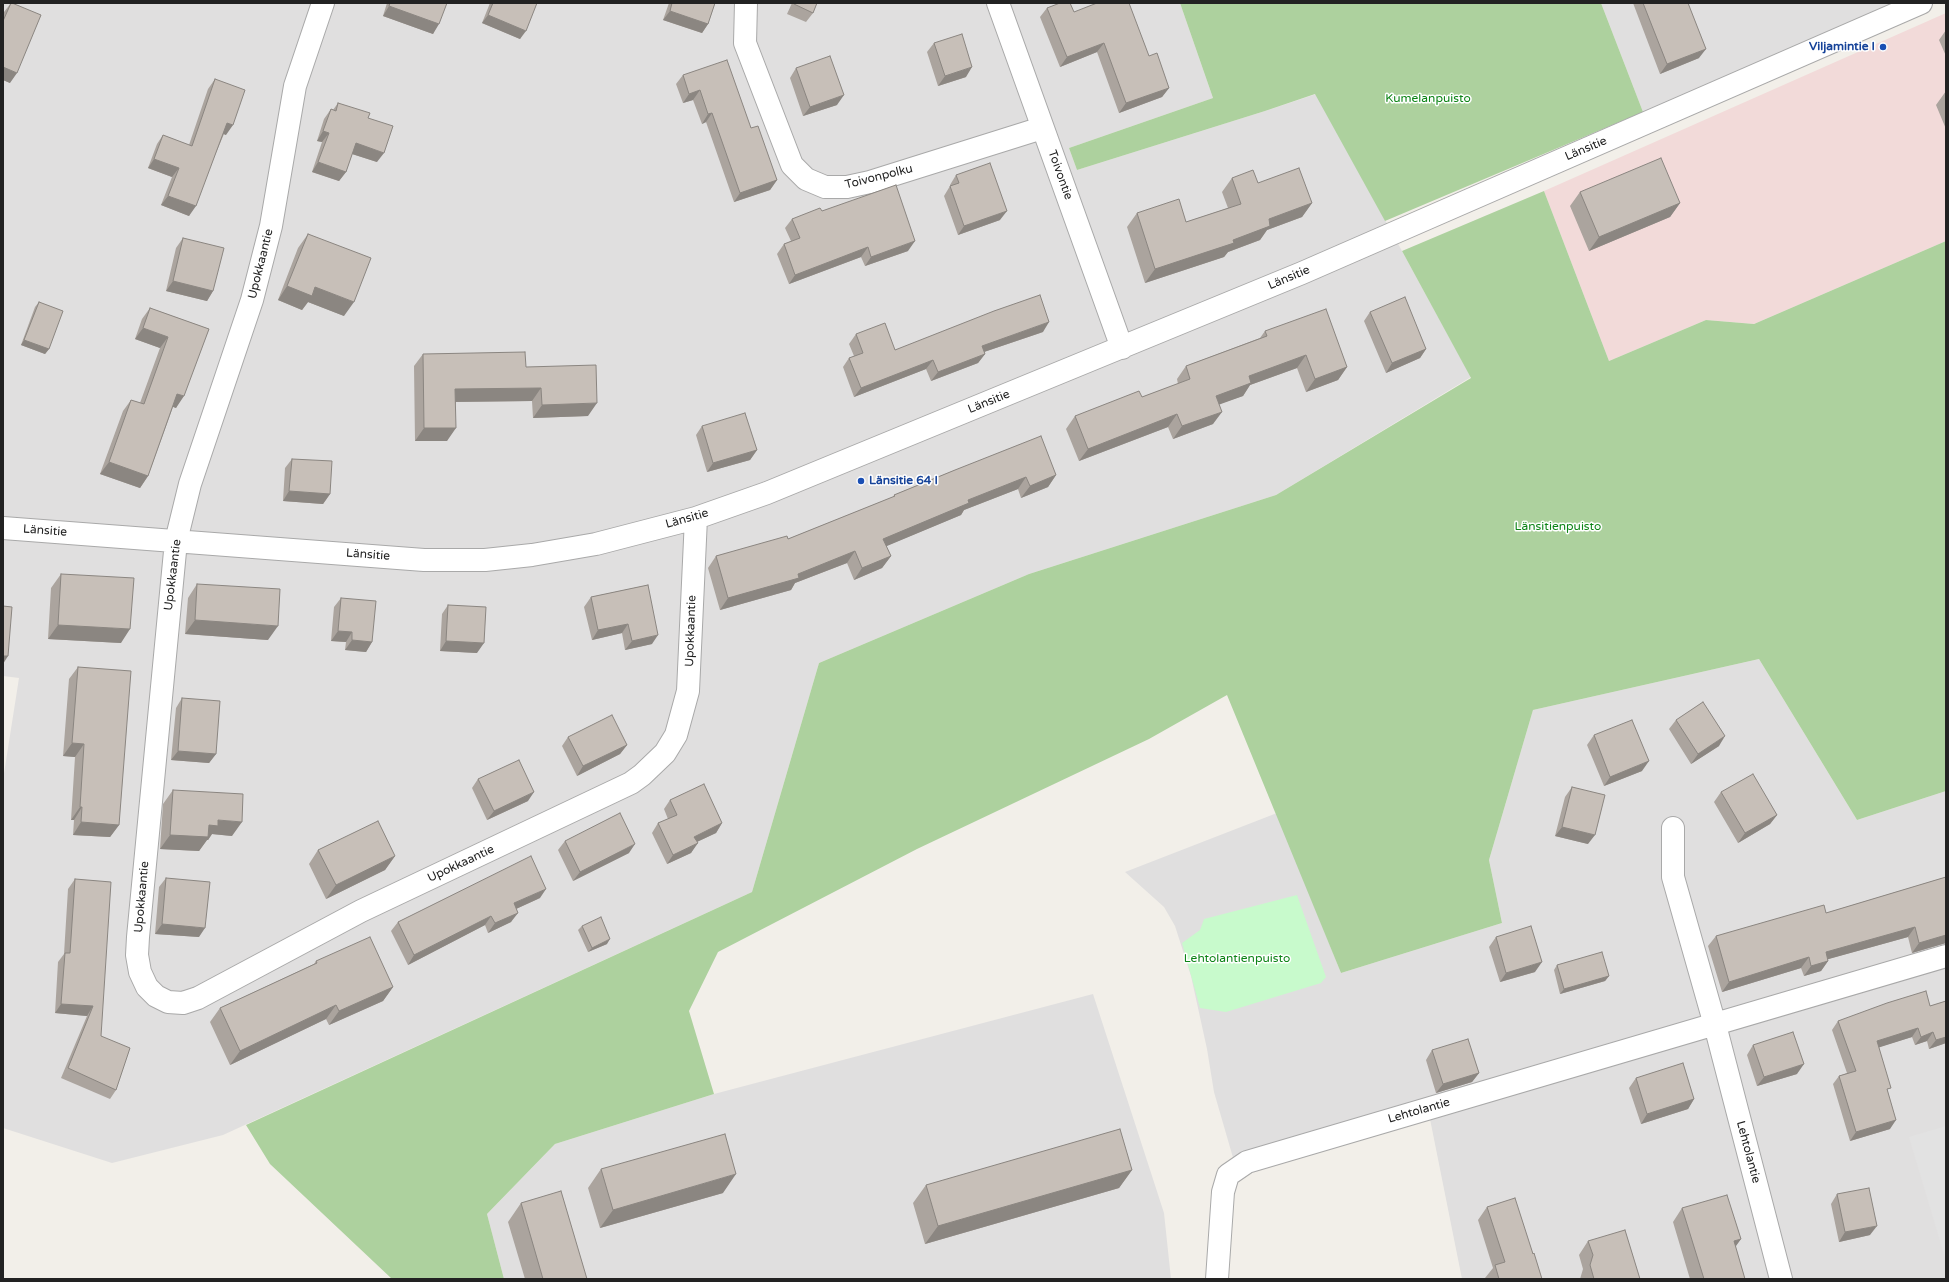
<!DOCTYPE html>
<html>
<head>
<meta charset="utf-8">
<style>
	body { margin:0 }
	#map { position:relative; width:1949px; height:1282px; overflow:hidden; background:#f2efe9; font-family:"Varela Round",sans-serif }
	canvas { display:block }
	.frame { position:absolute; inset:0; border:4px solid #222; pointer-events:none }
</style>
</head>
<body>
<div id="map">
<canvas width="1949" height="1282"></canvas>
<div class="frame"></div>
</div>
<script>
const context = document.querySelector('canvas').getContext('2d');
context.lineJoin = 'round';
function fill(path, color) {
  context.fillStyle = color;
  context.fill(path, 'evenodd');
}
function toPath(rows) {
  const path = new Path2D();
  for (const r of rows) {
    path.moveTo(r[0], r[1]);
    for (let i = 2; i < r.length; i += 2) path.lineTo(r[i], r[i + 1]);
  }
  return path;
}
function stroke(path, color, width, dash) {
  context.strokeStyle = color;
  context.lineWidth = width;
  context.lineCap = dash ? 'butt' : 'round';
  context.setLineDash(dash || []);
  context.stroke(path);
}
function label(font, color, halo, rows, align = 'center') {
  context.font = font + ' "Varela Round",sans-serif';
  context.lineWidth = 3;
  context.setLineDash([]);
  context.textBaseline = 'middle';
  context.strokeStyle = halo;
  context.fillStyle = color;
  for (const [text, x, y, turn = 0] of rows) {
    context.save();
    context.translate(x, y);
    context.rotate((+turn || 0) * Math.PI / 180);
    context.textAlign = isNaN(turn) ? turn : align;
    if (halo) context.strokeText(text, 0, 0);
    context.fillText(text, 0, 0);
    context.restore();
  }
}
const residential = toPath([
	[3,3,1180,3,1213,98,1069,148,1077,170,1265,111,1316,94,1471,377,1276,495,1029,574,819,663,752,892,223,1135,112,1163,3,1128,3,780,19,678,3,676],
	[1601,3,1895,3,1643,112],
	[1759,659,1857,820,1946,791,1946,1279,1462,1279,1428,1109,1236,1168,1214,1092,1207,1049,1191,976,1175,926,1164,907,1125,872,1277,813,1341,973,1502,923,1489,860,1533,710],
	[1093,994,1164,1213,1171,1279,504,1279,487,1214,555,1144,714,1094]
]);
const commercial = toPath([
	[1946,13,1946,241,1754,324,1706,320,1609,361,1544,191]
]);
const forest = toPath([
	[1180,3,1601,3,1643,112,1385,221,1315,94,1265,111,1077,170,1069,148,1213,98],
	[1544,191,1609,361,1706,320,1754,324,1946,241,1946,791,1857,820,1759,659,1533,710,1489,860,1502,923,1341,973,1227,695,1149,739,917,849,718,952,689,1011,714,1094,555,1144,487,1214,504,1279,392,1279,270,1164,246,1125,752,892,819,663,1029,574,1276,495,1471,378,1402,251]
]);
const park = toPath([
	[1297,895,1326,977,1321,983,1226,1012,1200,1008,1182,943,1200,930,1204,919]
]);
const parking = toPath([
	[1946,1126,1946,1261,1909,1137]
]);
const minor = toPath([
	[323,3,295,86,271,226,252,300,190,484,176,541,138,937,137,955,140,972,147,987,156,996,168,1002,183,1003,198,998,361,911,631,783,642,775,665,753,676,735,688,691,696,518],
	[746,3,745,43,792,165,806,179,825,187,847,187,870,182,1042,128],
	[998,3,1122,348],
	[3,528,424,560,485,560,532,555,596,544,696,518,767,493,1302,273,1921,3],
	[1673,828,1673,877,1715,1025,1781,1279],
	[1217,1279,1223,1192,1228,1175,1247,1162,1946,956]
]);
const wall = toPath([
	[11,3,10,83,3,80,3,15,4,12],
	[387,3,447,3,433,34,383,16],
	[490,3,537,3,520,39,482,23],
	[669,3,715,3,708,24,702,33,663,20],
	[792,3,817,3,813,13,806,22,787,14],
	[1633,3,1688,3,1699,58,1660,74],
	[1047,8,1074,12,1149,56,1169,88,1162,97,1119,113,1097,52,1060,67,1040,17],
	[1946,30,1946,56,1939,40],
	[934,43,966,77,938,86,927,52],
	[796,68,837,105,803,116,790,78],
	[683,75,751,128,777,180,770,190,734,202,706,122,702,124,693,100,683,103,676,84],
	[215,79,226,135,224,134,189,216,161,205,172,177,148,168,157,144,163,135,189,145,208,89],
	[1946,91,1946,129,1936,105],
	[338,103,368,118,377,162,352,154,346,172,339,181,312,172,322,142,317,141,324,119,331,109,333,110],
	[956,175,1000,220,958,235,944,196,950,186,950,185],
	[1232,178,1258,183,1312,203,1302,217,1267,230,1260,240,1228,252,1224,257,1145,283,1127,227,1137,213,1186,222,1228,208,1222,192],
	[1580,192,1680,203,1670,217,1589,251,1570,206],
	[822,211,908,251,865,266,861,257,789,284,777,254,784,244,791,241,785,228,792,219],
	[308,234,344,316,308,302,302,310,278,300,298,248],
	[183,238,213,291,207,301,166,291,176,248],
	[39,302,49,349,45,354,21,345,35,307],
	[150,308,209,329,176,408,173,407,148,476,140,488,100,474,123,411,131,400,140,403,160,348,135,339,142,319],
	[1370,312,1426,349,1420,358,1386,373,1364,321],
	[1265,331,1347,367,1338,380,1306,392,1297,368,1250,385,1243,396,1219,404,1213,424,1173,439,1168,427,1079,461,1066,429,1075,416,1142,397,1178,384,1177,379,1186,366,1260,338],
	[1043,332,984,352,985,354,978,363,931,381,926,369,854,397,843,367,849,358,854,356,849,344,856,334,895,350],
	[423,354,526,367,588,416,533,418,532,401,456,402,447,441,415,441,414,366],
	[702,426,757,450,750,460,707,472,696,435],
	[292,459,330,494,323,504,283,501,285,468],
	[955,470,1056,475,1048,487,1021,498,1018,489,964,510,961,515,886,546,891,556,882,568,854,580,847,563,795,583,791,590,720,610,708,568,716,556,788,539,893,497,894,495],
	[61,574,121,643,48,639,51,588],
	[197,584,268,640,185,634,188,598],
	[648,585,652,644,625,650,622,633,592,640,584,607,591,597],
	[341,598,372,642,366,652,345,650,346,642,331,641,334,607],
	[448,605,477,653,440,651,442,614],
	[78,667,119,825,110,837,73,835,74,820,71,820,75,757,63,756,69,679],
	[182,698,216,754,209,763,171,760,176,708],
	[1676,720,1719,746,1691,764,1669,729],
	[1594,735,1642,771,1604,786,1587,745],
	[568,737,627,745,620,754,577,776,562,746],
	[478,779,528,801,487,820,472,788],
	[1572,787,1588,844,1555,836,1565,797],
	[173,790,232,836,212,834,208,840,207,840,199,851,160,849,163,804],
	[1721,792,1777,815,1770,824,1738,843,1714,802],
	[670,800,722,823,716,833,697,842,691,853,667,864,652,833,658,823,668,819,664,809],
	[565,841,629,853,573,881,558,850],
	[318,850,395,856,385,870,326,899,309,864],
	[1946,877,1946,943,1912,953,1908,937,1828,959,1828,961,1821,971,1804,976,1801,968,1722,992,1708,946,1716,936,1826,913],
	[166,878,199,937,155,934,159,887],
	[75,879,101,1036,116,1090,110,1099,61,1078,87,1016,55,1013,58,962,64,954,68,889],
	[540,898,516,909,511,922,488,933,485,925,408,965,391,931,398,922],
	[582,926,607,944,588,952,578,930],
	[1496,937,1535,972,1500,982,1489,947],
	[316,961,393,987,383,1001,329,1025,326,1019,230,1065,210,1022,220,1008,314,964],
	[1557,965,1609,976,1605,981,1560,994,1554,970],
	[1946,1001,1946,1043,1929,1049,1927,1041,1915,1045,1912,1037,1879,1047,1888,1092,1890,1129,1850,1141,1833,1084,1839,1076,1847,1073,1832,1030,1838,1021,1930,1006],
	[1753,1045,1797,1074,1757,1086,1747,1055],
	[1432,1050,1479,1073,1472,1082,1436,1093,1426,1060],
	[1636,1078,1694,1099,1688,1109,1641,1124,1629,1088],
	[601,1169,723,1193,600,1228,588,1188],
	[1132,1170,1119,1188,925,1244,913,1203,926,1185],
	[1837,1194,1870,1235,1839,1242,1831,1204],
	[521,1203,587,1279,525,1279,508,1222],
	[1487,1207,1533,1254,1542,1279,1486,1279,1485,1278,1493,1268,1478,1220],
	[1682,1208,1741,1239,1735,1246,1745,1279,1690,1279,1673,1222],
	[1588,1241,1640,1279,1580,1279,1583,1269,1579,1255]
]);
const shadedWall = toPath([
	[389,6,439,24,433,34,383,16],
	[670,11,708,24,702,33,663,20],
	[488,15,526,31,520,39,482,23],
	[1104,43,1097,52,1060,67,1067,57],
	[1706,49,1699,58,1660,74,1667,64],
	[3,67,17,73,10,83,3,80],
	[972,67,966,77,938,86,945,76],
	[1169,88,1162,97,1119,113,1126,103],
	[700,90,693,100,683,103,689,94],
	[844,95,837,105,803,116,810,107],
	[712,113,706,122,702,124,708,114],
	[227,123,233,125,226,135,221,133],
	[323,131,329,133,322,142,317,141],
	[356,143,384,153,377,162,349,153],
	[154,159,179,168,172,177,148,168],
	[318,162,346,172,339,181,312,172],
	[777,180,770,190,734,202,740,193],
	[168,196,196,206,189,216,161,205],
	[1312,203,1302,217,1267,230,1260,240,1228,252,1224,257,1145,283,1155,269,1233,240,1269,219],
	[1680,203,1670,217,1589,251,1599,237],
	[1007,211,1000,220,958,235,964,226],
	[915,241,908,251,865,266,871,257],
	[868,247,861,257,789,284,795,275],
	[173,281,213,291,207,301,166,291],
	[287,286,315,287,354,302,344,316,308,302,302,310,278,300],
	[1049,322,1043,332,975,355,982,346],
	[143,328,168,337,160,348,135,339],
	[24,340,49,349,45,354,21,345],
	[1426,349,1420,358,1386,373,1392,363],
	[985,354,978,363,931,381,938,372],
	[1306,355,1297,368,1250,385,1243,396,1207,409,1216,396,1249,376],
	[933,360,926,369,854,397,861,388],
	[1347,367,1338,380,1306,392,1315,379],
	[541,388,532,401,447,402,455,389],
	[177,394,184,396,176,408,169,405],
	[597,403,588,416,533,418,542,405],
	[1222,412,1213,424,1173,439,1182,426],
	[1177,414,1168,427,1079,461,1088,449],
	[424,428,456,428,447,441,415,441],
	[757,450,750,460,707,472,713,463],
	[109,462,148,476,140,488,100,474],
	[1056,475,1048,487,1021,498,1030,486],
	[1026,477,1018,489,964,510,961,515,875,551,883,539,968,500],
	[289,491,330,494,323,504,283,501],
	[855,551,847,563,795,583,791,590,720,610,728,598,798,574],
	[891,556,882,568,854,580,862,568],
	[195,620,278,626,268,640,185,634],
	[628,624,622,633,592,640,598,630],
	[58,625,130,629,121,643,48,639],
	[338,631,352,632,346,642,331,641],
	[658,635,652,644,625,650,632,641],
	[352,640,372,642,366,652,345,650],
	[446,641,484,643,477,653,440,651],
	[3,656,8,656,3,664],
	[1725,736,1719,746,1691,764,1698,754],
	[72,743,84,744,75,757,63,756],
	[627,745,620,754,577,776,583,766],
	[178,751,216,754,209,763,171,760],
	[1649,761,1642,771,1604,786,1610,777],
	[534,792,528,801,487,820,494,811],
	[80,807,82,807,74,820,71,820],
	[1777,815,1770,824,1738,843,1745,833],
	[218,820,242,822,232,836,212,834,208,840,207,840,199,851,160,849,170,835],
	[81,822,119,825,110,837,73,835],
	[722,823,716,833,688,846,694,837],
	[1562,827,1595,835,1588,844,1555,836],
	[698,843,691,853,667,864,673,855],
	[635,844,629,853,573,881,580,872],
	[395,856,385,870,326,899,336,885],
	[546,889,540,898,507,913,514,903],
	[518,913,511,922,488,933,495,923],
	[491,916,485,925,408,965,414,955],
	[162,924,205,928,199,937,155,934],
	[1915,927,1908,937,1818,962,1826,952],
	[1946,935,1946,943,1912,953,1919,943],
	[610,939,607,944,588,952,592,948],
	[1809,957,1801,968,1722,992,1729,982],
	[1828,961,1821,971,1804,976,1811,966],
	[1542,962,1535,972,1500,982,1506,973],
	[1609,976,1605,981,1560,994,1564,989],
	[393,987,383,1001,329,1025,339,1011],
	[61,1004,93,1006,87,1016,55,1013],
	[336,1005,326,1019,230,1065,240,1051],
	[1918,1028,1912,1037,1871,1050,1877,1041],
	[1933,1032,1927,1041,1915,1045,1921,1037],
	[1946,1037,1946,1043,1929,1049,1936,1040],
	[1804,1064,1797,1074,1757,1086,1764,1077],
	[1479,1073,1472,1082,1436,1093,1443,1084],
	[1694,1099,1688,1109,1641,1124,1647,1114],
	[1896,1120,1890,1129,1850,1141,1856,1132],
	[1132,1170,1119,1188,925,1244,938,1226],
	[736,1174,723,1193,600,1228,613,1210],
	[1877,1226,1870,1235,1839,1242,1845,1232],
	[1741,1239,1731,1253,1734,1241]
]);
const building = toPath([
	[11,3,12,3,41,15,17,73,3,67,3,21,11,3],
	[390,3,447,3,439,24,389,6,390,3],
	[493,3,537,3,526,31,488,15,493,3],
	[672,3,715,3,708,24,670,11,672,3],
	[794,3,817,3,813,13,794,4,794,3],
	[1060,3,1070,3,1074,12,1097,3,1129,3,1149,56,1157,53,1169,88,1126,103,1104,43,1067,57,1047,8,1060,3],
	[1643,3,1688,3,1706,49,1667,64,1643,3],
	[962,34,972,67,945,76,934,43,962,34],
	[830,56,844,95,810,107,796,68,830,56],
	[727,60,751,128,758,126,777,180,740,193,712,113,708,114,700,90,689,94,683,75,727,60],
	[215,79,245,90,233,125,227,123,196,206,168,196,179,168,154,159,163,135,192,146,215,79],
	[338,103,370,113,368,118,393,126,384,153,356,143,346,172,318,162,329,133,323,131,331,109,336,111,338,103],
	[1661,158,1680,203,1599,237,1580,192,1661,158],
	[990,163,1007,211,964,226,950,186,959,183,956,175,990,163],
	[1299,168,1312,203,1269,219,1270,226,1233,240,1234,243,1155,269,1137,213,1179,199,1186,222,1241,204,1232,178,1253,170,1258,183,1299,168],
	[896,185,915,241,871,257,868,247,795,275,784,244,800,238,792,219,820,208,822,211,896,185],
	[308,234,371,258,354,302,315,287,312,296,287,286,308,234],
	[183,238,224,248,213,291,173,281,183,238],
	[1040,295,1049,322,982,346,985,354,938,372,933,360,861,388,849,358,863,353,856,334,885,323,895,350,994,311,1040,295],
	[1405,297,1426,349,1392,363,1370,312,1405,297],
	[39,302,63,311,49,349,24,340,39,302],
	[150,308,209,329,184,396,177,394,148,476,109,462,131,400,144,404,168,337,143,328,150,308],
	[1326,309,1347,367,1315,379,1306,355,1249,376,1251,383,1216,396,1222,412,1182,426,1177,414,1088,449,1075,416,1139,391,1142,397,1190,379,1186,366,1267,336,1265,331,1326,309],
	[525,352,526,367,596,365,597,403,542,405,541,388,455,389,456,428,424,428,423,354,525,352],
	[745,413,757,450,713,463,702,426,745,413],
	[1041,436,1056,475,1030,486,1026,477,968,500,969,503,883,539,891,556,862,568,855,551,798,574,799,578,728,598,716,556,787,536,788,539,895,496,894,495,955,470,1041,436],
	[292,459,332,461,330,494,289,491,292,459],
	[61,574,134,578,130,629,58,625,61,574],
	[197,584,280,589,278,626,195,620,197,584],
	[648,585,658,635,632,641,628,624,598,630,591,597,648,585],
	[341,598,376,601,372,642,352,640,352,632,338,631,341,598],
	[448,605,486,607,484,643,446,641,448,605],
	[3,606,12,607,8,656,3,656,3,606],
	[78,667,131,671,119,825,81,822,82,807,80,807,84,744,72,743,78,667],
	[182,698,220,701,216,754,178,751,182,698],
	[1703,702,1725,736,1698,754,1676,720,1703,702],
	[612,715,627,745,583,766,568,737,612,715],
	[1632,720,1649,761,1610,777,1594,735,1632,720],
	[519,760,534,792,494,811,478,779,519,760],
	[1753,774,1777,815,1745,833,1721,792,1753,774],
	[704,784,722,823,694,837,698,843,673,855,658,823,677,815,670,800,704,784],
	[1572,787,1605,795,1595,835,1562,827,1572,787],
	[173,790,243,794,242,822,218,820,218,826,209,825,208,837,170,835,173,790],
	[620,813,635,844,580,872,565,841,620,813],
	[378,821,395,856,336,885,318,850,378,821],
	[531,856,546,889,514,903,518,913,495,923,491,916,414,955,398,922,531,856],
	[1946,877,1946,935,1919,943,1915,927,1826,952,1828,961,1811,966,1809,957,1729,982,1716,936,1824,905,1826,913,1946,877],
	[166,878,210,882,205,928,162,924,166,878],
	[75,879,111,882,101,1036,130,1048,116,1090,68,1068,93,1006,61,1004,65,953,70,953,75,879],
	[601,917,610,939,592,948,582,926,601,917],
	[1531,926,1542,962,1506,973,1496,937,1531,926],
	[370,937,393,987,339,1011,336,1005,240,1051,220,1008,317,963,316,961,370,937],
	[1602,952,1609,976,1564,989,1557,965,1602,952],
	[1926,991,1930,1006,1946,1001,1946,1037,1936,1040,1933,1032,1921,1037,1918,1028,1877,1041,1891,1088,1887,1089,1896,1120,1856,1132,1839,1076,1856,1071,1838,1021,1887,1003,1926,991],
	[1793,1032,1804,1064,1764,1077,1753,1045,1793,1032],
	[1468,1039,1479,1073,1443,1084,1432,1050,1468,1039],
	[1683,1063,1694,1099,1647,1114,1636,1078,1683,1063],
	[1120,1129,1132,1170,938,1226,926,1185,1120,1129],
	[725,1134,736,1174,613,1210,601,1169,725,1134],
	[1869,1188,1877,1226,1845,1232,1837,1194,1869,1188],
	[561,1191,587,1279,543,1279,521,1203,561,1191],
	[1727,1195,1741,1239,1734,1241,1745,1279,1704,1279,1682,1208,1727,1195],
	[1515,1198,1533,1254,1534,1253,1542,1279,1499,1279,1495,1265,1505,1262,1487,1207,1515,1198],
	[1625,1230,1640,1279,1594,1279,1590,1265,1593,1255,1588,1241,1625,1230]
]);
const markers = [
	[1883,47,4,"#1a4fb4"],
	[861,481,4,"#1a4fb4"]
];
const transitNames = [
	["Viljamintie I",1875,47],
	["Länsitie 64 I",869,481,"left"]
];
const parkNames = [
	["Kumelanpuisto",1428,99],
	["Länsitienpuisto",1558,527],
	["Lehtolantienpuisto",1237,959]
];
const streetNames = [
	["Länsitie",1586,149,-23],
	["Toivontie",1060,175,70],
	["Toivonpolku",879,177,-14],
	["Upokkaantie",261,264,-76],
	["Länsitie",1289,278,-23],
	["Länsitie",989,402,-22],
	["Länsitie",687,519,-16],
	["Länsitie",45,531,4],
	["Länsitie",368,555,4],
	["Upokkaantie",173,575,-83],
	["Upokkaantie",691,631,-88],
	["Upokkaantie",461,864,-25],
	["Upokkaantie",142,897,-85],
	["Lehtolantie",1419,1111,-16],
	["Lehtolantie",1748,1152,75]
];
fill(residential, '#e0dfdf');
fill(commercial, '#f2dad9');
fill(forest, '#add19e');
fill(park, '#c8facc');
fill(parking, '#e2e2e2');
stroke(minor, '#a9a9a9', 24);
stroke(minor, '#fff', 22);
fill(wall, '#aba49e');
fill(shadedWall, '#8b8681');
fill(building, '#c7bfb8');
stroke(building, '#8b8681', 1);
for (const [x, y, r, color] of markers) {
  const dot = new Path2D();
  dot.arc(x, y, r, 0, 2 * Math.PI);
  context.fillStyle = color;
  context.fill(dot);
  stroke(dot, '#fff', 1.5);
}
label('bold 12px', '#164399', '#fff', transitNames, 'right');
label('12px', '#0c8416', '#fff', parkNames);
label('12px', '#222', '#fff', streetNames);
</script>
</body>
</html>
